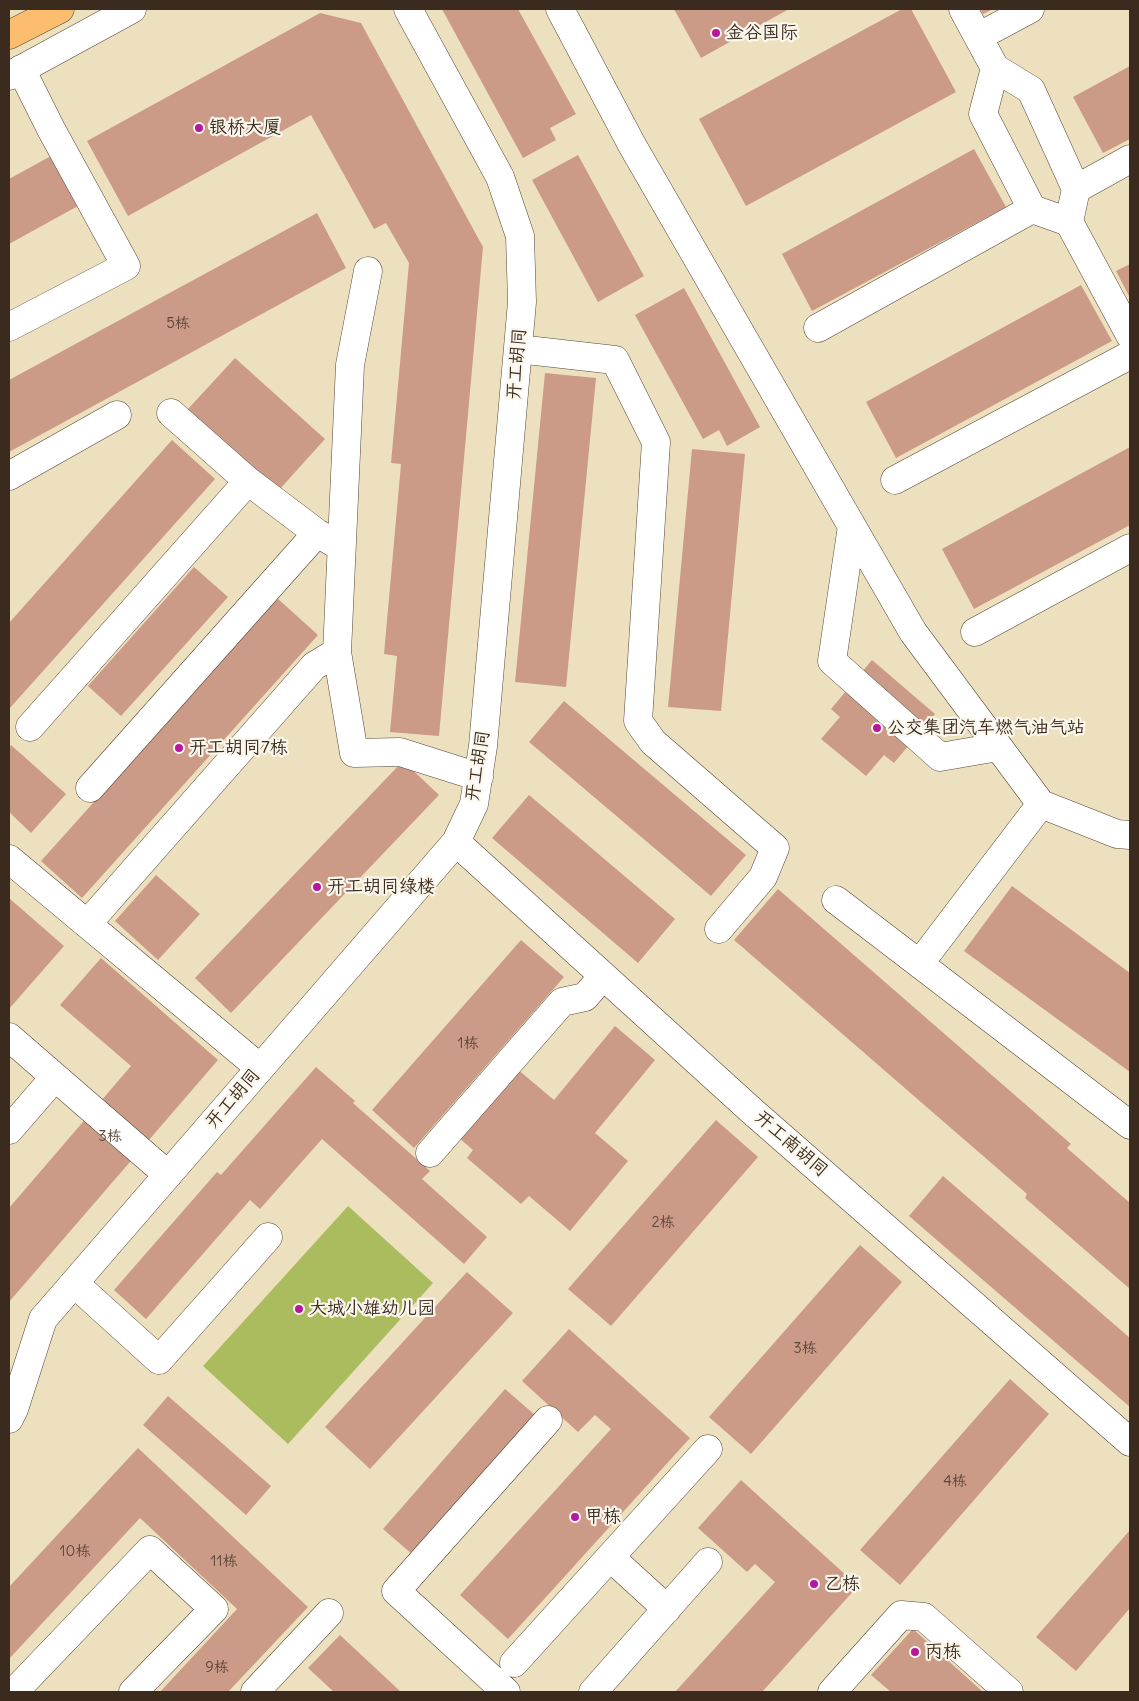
<!DOCTYPE html>
<html>
<head>
<meta charset="utf-8">
<style>
	body { margin:0 }
	#map { position:relative; width:1139px; height:1701px; overflow:hidden; background:#ede0be; font-family:Delius,sans-serif }
	canvas { display:block }
	.frame { position:absolute; inset:0; border:10px solid #3b2a1e; pointer-events:none }
</style>
</head>
<body>
<div id="map">
<canvas width="1139" height="1701"></canvas>
<div class="frame"></div>
</div>
<script>
const context = document.querySelector('canvas').getContext('2d');
context.lineJoin = 'round';
function fill(path, color) {
  context.fillStyle = color;
  context.fill(path, 'evenodd');
}
function toPath(rows) {
  const path = new Path2D();
  for (const r of rows) {
    path.moveTo(r[0], r[1]);
    for (let i = 2; i < r.length; i += 2) path.lineTo(r[i], r[i + 1]);
  }
  return path;
}
function stroke(path, color, width, dash) {
  context.strokeStyle = color;
  context.lineWidth = width;
  context.lineCap = dash ? 'butt' : 'round';
  context.setLineDash(dash || []);
  context.stroke(path);
}
function label(font, color, halo, rows, align = 'center') {
  context.font = font + ' Delius,"LXGW WenKai TC",sans-serif';
  context.lineWidth = 4.5;
  context.setLineDash([]);
  context.textBaseline = 'middle';
  context.strokeStyle = halo;
  context.fillStyle = color;
  for (const [text, x, y, turn = 0] of rows) {
    context.save();
    context.translate(x, y);
    context.rotate((+turn || 0) * Math.PI / 180);
    context.textAlign = isNaN(turn) ? turn : align;
    if (halo) context.strokeText(text, 0, 0);
    context.fillText(text, 0, 0);
    context.restore();
  }
}
const green = toPath([
	[348,1206,433,1283,288,1444,203,1366]
]);
const building = toPath([
	[442,9,518,9,576,114,550,128,556,140,523,158],
	[674,9,789,9,701,58],
	[902,9,911,9,956,92,746,206,699,119],
	[980,9,993,9,983,14],
	[320,13,361,23,483,247,439,736,390,732,397,656,384,654,401,464,391,463,409,263,386,223,374,229,311,115,128,216,87,141],
	[1130,66,1130,139,1103,153,1073,97],
	[974,149,1006,207,812,311,782,254],
	[578,155,644,276,598,302,532,180],
	[51,156,78,206,9,244,9,179],
	[317,213,346,268,9,452,9,380],
	[1130,264,1130,298,1116,271],
	[1081,285,1112,341,896,458,866,402],
	[684,288,760,427,727,446,719,430,703,439,635,315],
	[235,358,325,439,279,490,188,409],
	[545,373,596,378,566,687,515,682],
	[172,440,215,479,9,709,9,623],
	[1130,447,1130,525,974,609,942,549],
	[692,449,745,454,721,711,668,707],
	[194,567,228,597,121,716,88,686],
	[277,598,318,635,82,898,41,861],
	[872,660,935,714,894,763,884,755,866,776,821,739,840,717,831,709],
	[564,701,746,855,711,896,529,742],
	[11,745,66,794,31,833,9,812,9,748],
	[403,761,439,795,231,1013,195,978],
	[529,795,675,919,638,963,492,838],
	[156,875,200,914,158,960,115,921],
	[1012,886,1130,973,1130,1072,964,951],
	[778,889,1071,1144,1067,1148,1130,1203,1130,1289,1025,1198,1027,1194,734,940],
	[9,898,64,946,9,1009],
	[521,940,564,977,414,1148,372,1110],
	[101,958,218,1060,9,1302,9,1208,131,1066,60,1005],
	[615,1026,655,1060,595,1133,628,1161,570,1231,529,1196,521,1204,467,1158,473,1150,459,1138,516,1068,554,1100],
	[316,1067,355,1101,353,1103,430,1171,422,1179,487,1237,464,1264,322,1139,260,1209,250,1200,146,1319,114,1290,217,1172,221,1175],
	[716,1120,758,1157,611,1326,568,1289],
	[943,1176,1130,1338,1130,1407,909,1216],
	[860,1245,902,1282,751,1454,709,1417],
	[467,1272,513,1313,370,1469,325,1427],
	[569,1329,690,1438,508,1639,460,1595,611,1429,595,1415,578,1432,522,1381],
	[1010,1379,1049,1414,900,1585,860,1550],
	[505,1389,535,1415,413,1555,383,1529],
	[168,1396,271,1486,246,1515,143,1425],
	[138,1448,308,1607,228,1692,160,1692,237,1609,140,1518,9,1659,9,1587],
	[741,1480,858,1586,762,1692,675,1692,775,1582,755,1564,747,1572,698,1528],
	[1130,1530,1130,1608,1076,1671,1036,1637],
	[913,1629,983,1692,891,1692,871,1675],
	[340,1635,401,1692,334,1692,308,1668]
]);
const minor = toPath([
	[560,9,632,145,913,632,1041,804,1117,834,1130,835],
	[963,9,995,68,983,114,1032,209,1069,222,1130,335],
	[978,37,1030,9],
	[995,68,1031,90,1076,189,1069,222],
	[9,76,132,9],
	[1076,189,1130,159],
	[368,271,350,365,337,652,354,753,400,752,479,777],
	[9,327,126,266,51,129,21,69],
	[818,328,1032,209],
	[518,349,615,360,656,442,638,721,653,742,775,848,763,877,719,929],
	[171,413,248,481],
	[9,476,117,415],
	[895,480,1130,355],
	[852,526,832,661,940,757,998,747],
	[975,632,1130,548],
	[30,727,248,481,317,533,341,547],
	[90,788,317,533],
	[456,842,752,1111,1130,1442],
	[9,859,260,1068],
	[836,900,1130,1125],
	[87,924,314,666,337,652],
	[920,963,1041,804],
	[9,1037,168,1175],
	[9,1130,55,1077],
	[430,1153,562,1002,585,997,603,976],
	[74,1283,159,1360,268,1237],
	[9,1419,14,1409,43,1319,456,842,474,804,483,746,522,302,520,236,500,177,408,9],
	[610,1557,667,1609],
	[514,1663,708,1449],
	[14,1692,150,1550,214,1609,133,1692],
	[255,1692,329,1613],
	[506,1692,396,1591,548,1420],
	[593,1692,708,1562],
	[832,1692,901,1615,924,1617,1009,1692]
]);
const major = toPath([
	[9,35,60,9]
]);
const markers = [
	[716,33,5,"#b5179e"],
	[199,128,5,"#b5179e"],
	[877,728,5,"#b5179e"],
	[179,748,5,"#b5179e"],
	[317,887,5,"#b5179e"],
	[299,1309,5,"#b5179e"],
	[575,1517,5,"#b5179e"],
	[814,1584,5,"#b5179e"],
	[915,1652,5,"#b5179e"]
];
const numberNames = [
	["5栋",178,324],
	["1栋",468,1044],
	["3栋",110,1137],
	["2栋",663,1223],
	["3栋",805,1349],
	["4栋",955,1482],
	["10栋",75,1552],
	["11栋",224,1562],
	["9栋",217,1668]
];
const poiNames = [
	["金谷国际",726,33],
	["银桥大厦",209,128],
	["公交集团汽车燃气油气站",887,728],
	["开工胡同7栋",189,748],
	["开工胡同绿楼",327,887],
	["大城小雄幼儿园",309,1309],
	["甲栋",585,1517],
	["乙栋",824,1584],
	["丙栋",925,1652]
];
const streetNames = [
	["开工胡同",517,364,-85],
	["开工胡同",478,766,-81],
	["开工胡同",233,1099,-49],
	["开工南胡同",791,1144,41]
];
fill(green, '#abbc5f');
fill(building, '#cb9b88');
stroke(minor, '#564536', 29);
stroke(major, '#564536', 29);
stroke(minor, '#fff', 28);
stroke(major, '#fcbd6f', 28);
for (const [x, y, r, color] of markers) {
  const dot = new Path2D();
  dot.arc(x, y, r, 0, 2 * Math.PI);
  context.fillStyle = color;
  context.fill(dot);
  stroke(dot, '#fbf7ec', 2);
}
label('15px', '#5f4638', null, numberNames);
label('18px', '#3b2a1e', '#fbf7ec', poiNames, 'left');
label('18px', '#3b2a1e', '#fbf7ec', streetNames);
</script>
</body>
</html>
